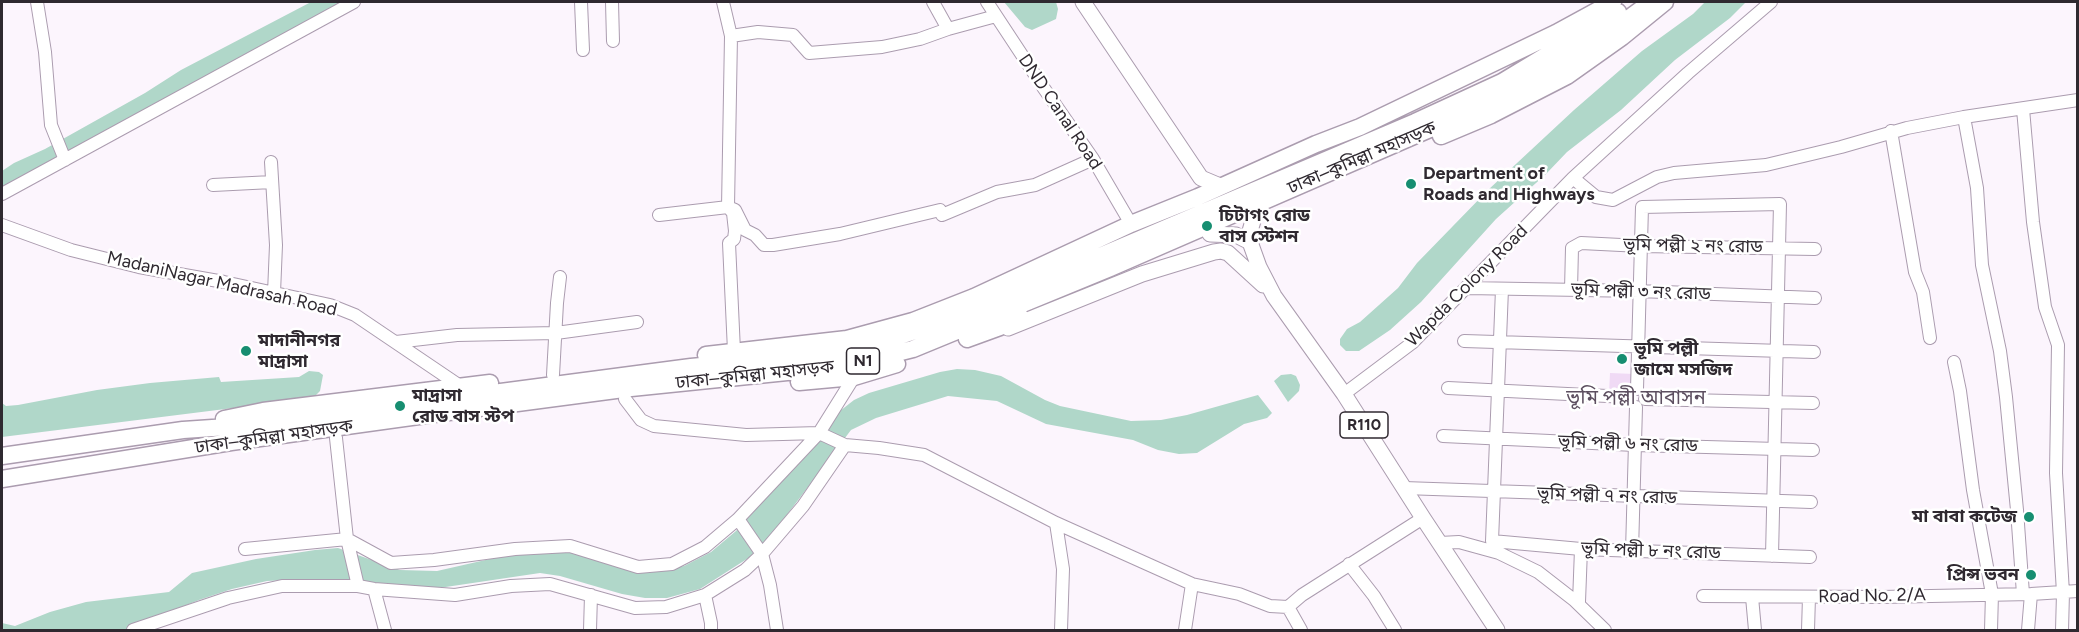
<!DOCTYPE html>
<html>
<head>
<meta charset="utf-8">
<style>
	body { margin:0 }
	#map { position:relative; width:2079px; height:632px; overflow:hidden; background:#fcf5fd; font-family:Figtree,sans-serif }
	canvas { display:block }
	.frame { position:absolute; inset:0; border:3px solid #2f2930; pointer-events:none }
</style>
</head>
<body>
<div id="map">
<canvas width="2079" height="632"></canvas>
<div class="frame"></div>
</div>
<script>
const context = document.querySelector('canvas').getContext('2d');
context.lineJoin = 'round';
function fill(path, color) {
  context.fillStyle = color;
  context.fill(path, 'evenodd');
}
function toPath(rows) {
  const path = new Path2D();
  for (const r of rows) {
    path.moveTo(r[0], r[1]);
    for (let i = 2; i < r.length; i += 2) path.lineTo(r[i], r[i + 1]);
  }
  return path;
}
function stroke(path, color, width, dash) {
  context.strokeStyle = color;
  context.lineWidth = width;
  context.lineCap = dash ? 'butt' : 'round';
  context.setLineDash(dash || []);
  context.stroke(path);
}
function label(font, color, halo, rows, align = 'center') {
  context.font = font + ' Figtree,"Noto Sans Bengali",sans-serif';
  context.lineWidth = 5;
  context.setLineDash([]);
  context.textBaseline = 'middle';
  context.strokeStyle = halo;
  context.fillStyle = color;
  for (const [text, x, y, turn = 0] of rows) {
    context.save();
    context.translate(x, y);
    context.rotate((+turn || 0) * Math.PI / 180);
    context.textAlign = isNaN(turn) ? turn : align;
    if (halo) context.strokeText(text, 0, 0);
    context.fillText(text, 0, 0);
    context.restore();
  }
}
const green = toPath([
	[1610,373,1634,374,1634,387,1630,388,1626,394,1609,393]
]);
const water = toPath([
	[311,2,342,2,2,187,2,171,14,163,45,149,145,93,181,70],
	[1004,2,1056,2,1058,9,1056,19,1032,30,1025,27],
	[1705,2,1746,2,1730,18,1675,60,1621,110,1567,152,1546,174,1496,219,1421,302,1390,330,1359,351,1346,351,1340,345,1340,339,1347,329,1360,322,1398,288,1417,263,1488,190,1574,110,1642,51,1693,14],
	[957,369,975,370,1001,376,1045,400,1060,406,1131,421,1161,420,1187,415,1258,395,1272,413,1267,418,1244,424,1197,453,1179,454,1158,450,1133,440,1046,424,997,401,948,396,876,418,851,430,777,528,750,557,700,589,667,598,645,598,622,594,560,576,540,573,439,588,308,579,267,581,232,589,199,600,135,626,136,630,2,630,2,623,15,626,50,612,86,602,169,592,192,573,256,559,315,550,338,548,400,570,437,571,503,556,555,551,569,552,604,562,661,570,684,566,711,552,736,531,811,448,840,411,854,400,869,393,940,372],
	[309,371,319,372,323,375,320,391,313,398,2,437,2,403,6,406,18,405,97,390,150,383,219,377,221,382,299,377],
	[1291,374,1296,376,1300,385,1299,391,1288,402,1274,381,1281,375]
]);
const minor = toPath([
	[37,2,45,52,51,125,65,160],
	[581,2,583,50],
	[612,2,613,41],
	[723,2,731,36,758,32,793,35,809,53,882,47,920,39,948,29],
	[933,2,948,29,996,16],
	[987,2,1043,87,1093,159,1131,224],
	[731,36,728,207,733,213,735,231,734,239,729,243,734,351],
	[2023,109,2033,222,2045,307,2058,345,2056,473,2063,593,2062,630],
	[1964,117,1977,188,1982,265,2000,351,2006,397,2017,510,2023,594],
	[1891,131,1915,272,1923,292,1930,338],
	[271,162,276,245,274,293],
	[1573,178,1596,197,1613,200,1657,177,1674,173,1766,165,1841,147,1907,128,1964,117,2078,100],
	[213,185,272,182],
	[2,194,354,2],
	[659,215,728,207,735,210,745,230,755,235,764,245,773,245,840,234,940,210,942,215,997,192,1035,185,1093,159],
	[2,225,71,250,139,267,224,282,330,305,355,315,460,386],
	[1467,288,1639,291,1815,298],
	[1502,289,1492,541,1581,549,1810,557],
	[1571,290,1572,248,1581,243,1641,246,1815,249],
	[1464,341,1814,352],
	[396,342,457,335,556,333,637,322],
	[1954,362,1960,391,1973,490,1992,594,1991,630],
	[553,375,557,303,560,277],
	[1448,388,1627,397],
	[1637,389,1642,207,1780,204,1772,556],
	[1344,394,1412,343,1573,178,1688,73,1771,2],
	[625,399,641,420,654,426,746,435,819,433,845,445],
	[1645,399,1813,403],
	[1443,436,1635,445,1813,450],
	[336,438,347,539,358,586],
	[1404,488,1811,502],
	[738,519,762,554,770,585,777,630],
	[1056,523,1063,569,1061,630],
	[1440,543,1459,542,1499,553,1538,572,1574,600,1605,630],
	[245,549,347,539,391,563,434,560,515,549,570,546,638,567,672,564,705,547,738,519,819,433,854,377],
	[1632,551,1636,407],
	[1349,564,1374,596,1395,630],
	[374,589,385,630],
	[705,595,711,623,711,630],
	[1703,596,1881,597,2031,594,2078,591],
	[1752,597,1755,630],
	[1579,602,1581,549],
	[1288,607,1301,630],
	[133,630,228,598,282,586,358,586,374,589,455,595,511,586,550,584,635,608,666,607,705,595,745,570,762,554,803,506,845,445,879,448,924,455,1056,523,1192,584,1239,594,1270,606,1288,607,1302,595,1423,518],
	[590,630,591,595],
	[1185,630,1192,584],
	[1808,630,1809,597],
	[2028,630,2031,594]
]);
const major = toPath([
	[1083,2,1201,178,1220,186],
	[1255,214,1250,231,1250,242,1259,267,1274,296,1344,394,1423,518,1497,630],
	[1210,234,1236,235,1250,242],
	[1008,328,1142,274,1214,252,1221,251,1228,253,1263,285]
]);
const highway = toPath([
	[1441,136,1491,115,1567,76,1622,37,1665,2],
	[967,339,1000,327,1020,316],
	[706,355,847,339,913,321,974,297,1131,224,1198,197,1316,144,1360,127,1556,33,1613,2],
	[799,382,854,377,897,364],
	[224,419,263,411,490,383],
	[2,456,183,430,242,426,691,367,828,354,861,349,954,318,1415,122,1502,82,1618,12],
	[2,479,231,442,426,415,631,388,826,368,873,359,913,349,1110,268,1446,122,1550,68,1632,16,1651,2]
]);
const markers = [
	[1411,184,6,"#178e71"],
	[1207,226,6,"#178e71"],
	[246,351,6,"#178e71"],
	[1622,359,6,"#178e71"],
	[400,406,6,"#178e71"],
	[2029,517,6,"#178e71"],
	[2031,575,6,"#178e71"]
];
const shields = [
	[863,361,33],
	[1364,425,48]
];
const shieldNames = [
	["N1",863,361],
	["R110",1364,425]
];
const streetNames = [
	["DND Canal Road",1060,112,56],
	["ঢাকা–কুমিল্লা মহাসড়ক",1362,158,-23],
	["ভূমি পল্লী ২ নং রোড",1693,246,1],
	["MadaniNagar Madrasah Road",222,284,13],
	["Wapda Colony Road",1467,286,-45],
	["ভূমি পল্লী ৩ নং রোড",1641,292,2],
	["ঢাকা–কুমিল্লা মহাসড়ক",755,375,-6],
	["ঢাকা–কুমিল্লা মহাসড়ক",274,437,-8],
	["ভূমি পল্লী ৬ নং রোড",1628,444,2],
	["ভূমি পল্লী ৭ নং রোড",1607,496,2],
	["ভূমি পল্লী ৮ নং রোড",1651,551,2],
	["Road No. 2/A",1872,596,-1]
];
const poiNames = [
	["Department of",1423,174],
	["Roads and Highways",1423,195],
	["চিটাগং রোড",1219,216],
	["বাস স্টেশন",1219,237],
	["মাদানীনগর",258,341],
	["মাদ্রাসা",258,362],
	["ভূমি পল্লী",1634,349],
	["জামে মসজিদ",1634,370],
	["মাদ্রাসা",412,396],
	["রোড বাস স্টপ",412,417],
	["মা বাবা কটেজ",2017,517,"right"],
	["প্রিন্স ভবন",2019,575,"right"]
];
const neighbourhoodNames = [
	["ভূমি পল্লী আবাসন",1636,398]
];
fill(green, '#f0daf5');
fill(water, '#b0d7c9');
stroke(minor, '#ab9caf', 14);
stroke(major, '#ab9caf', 17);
stroke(highway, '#ab9caf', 19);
stroke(minor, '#fff', 12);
stroke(major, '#fff', 15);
stroke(highway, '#fff', 16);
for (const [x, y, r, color] of markers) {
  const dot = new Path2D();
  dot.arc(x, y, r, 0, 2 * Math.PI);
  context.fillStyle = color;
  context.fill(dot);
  stroke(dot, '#fff', 2);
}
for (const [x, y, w] of shields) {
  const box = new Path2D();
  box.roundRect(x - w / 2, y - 13, w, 26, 4.5);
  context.fillStyle = '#fff';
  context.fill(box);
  stroke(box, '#2f2930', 1.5);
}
label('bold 16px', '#2f2930', null, shieldNames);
label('18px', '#2f2930', '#fff', streetNames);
label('bold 18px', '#2f2930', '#fff', poiNames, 'left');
label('20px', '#5d4f60', '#fff', neighbourhoodNames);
</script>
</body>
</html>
